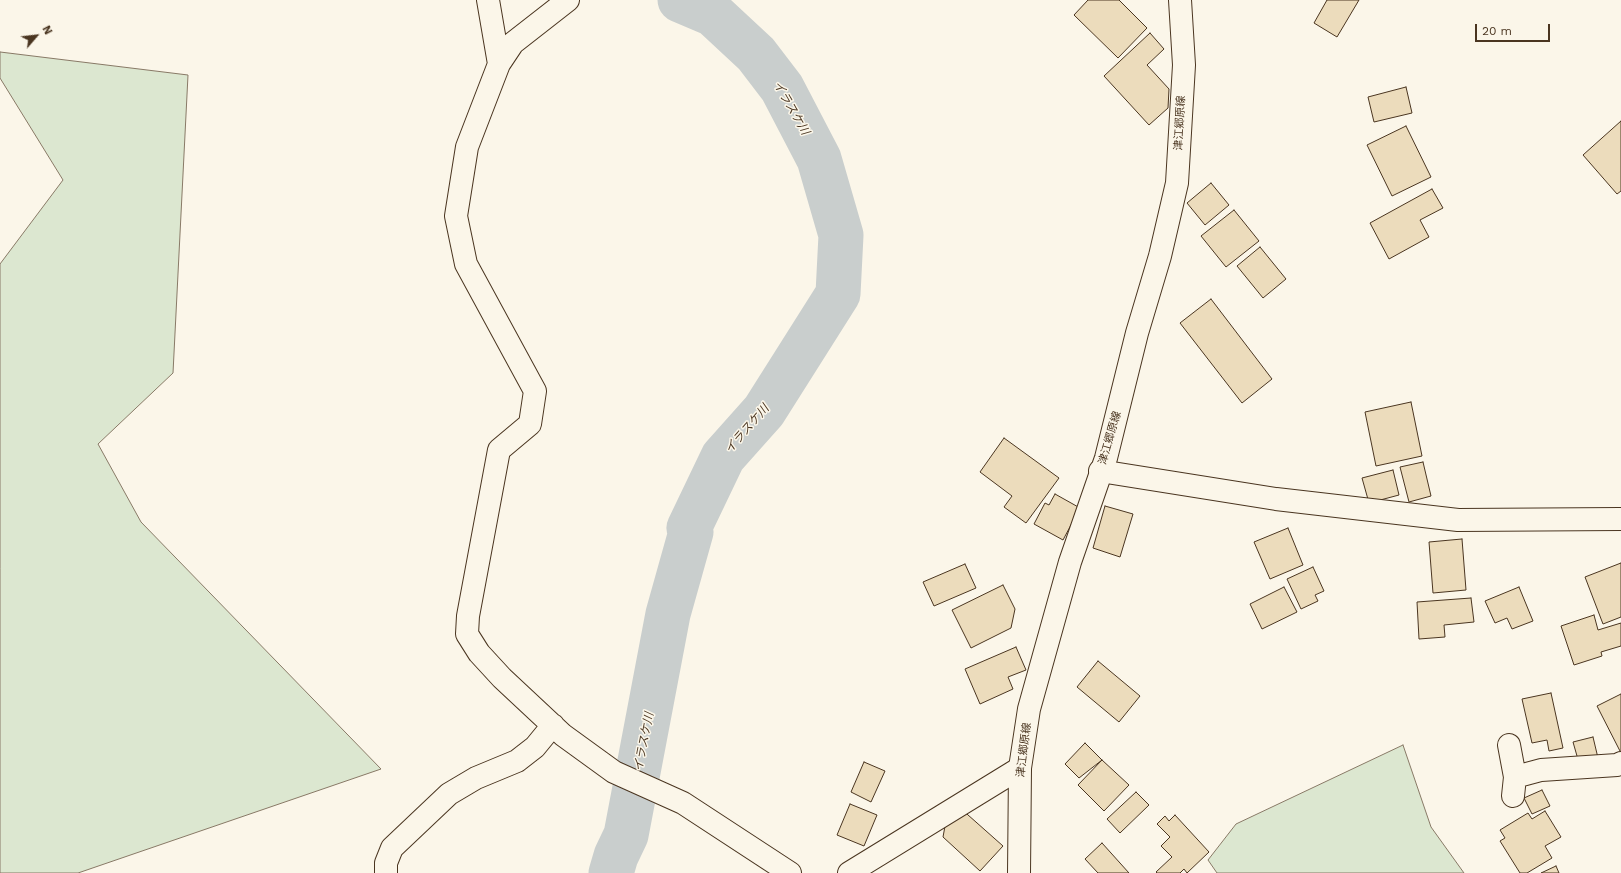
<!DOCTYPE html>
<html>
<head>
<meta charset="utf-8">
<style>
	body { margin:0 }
	#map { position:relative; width:1621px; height:873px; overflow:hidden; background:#fbf6e9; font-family:"Work Sans",sans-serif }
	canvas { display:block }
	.north { position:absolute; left:16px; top:16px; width:40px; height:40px; -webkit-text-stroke:3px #fbf6e9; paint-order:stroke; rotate:62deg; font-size:11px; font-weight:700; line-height:16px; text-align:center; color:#4a3520 }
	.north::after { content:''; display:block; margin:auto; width:14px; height:18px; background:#4a3520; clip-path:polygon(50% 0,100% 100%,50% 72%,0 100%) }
	.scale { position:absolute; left:1475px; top:24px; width:75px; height:18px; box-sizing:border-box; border:2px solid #4a3520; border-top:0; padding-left:5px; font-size:12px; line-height:14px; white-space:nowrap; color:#4a3520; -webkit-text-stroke:3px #fbf6e9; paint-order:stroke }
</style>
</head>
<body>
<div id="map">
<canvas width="1621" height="873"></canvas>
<div class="north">N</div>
<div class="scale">20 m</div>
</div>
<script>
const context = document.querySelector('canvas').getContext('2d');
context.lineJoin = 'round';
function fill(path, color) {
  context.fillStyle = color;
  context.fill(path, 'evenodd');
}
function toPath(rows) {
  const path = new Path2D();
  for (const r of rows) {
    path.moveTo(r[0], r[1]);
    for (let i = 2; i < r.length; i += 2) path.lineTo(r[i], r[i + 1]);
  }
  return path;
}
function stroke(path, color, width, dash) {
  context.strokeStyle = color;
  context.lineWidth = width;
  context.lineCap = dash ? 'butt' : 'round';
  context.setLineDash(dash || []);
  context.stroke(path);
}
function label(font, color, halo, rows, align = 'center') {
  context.font = font + ' "Work Sans","Noto Sans JP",sans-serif';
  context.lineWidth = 3;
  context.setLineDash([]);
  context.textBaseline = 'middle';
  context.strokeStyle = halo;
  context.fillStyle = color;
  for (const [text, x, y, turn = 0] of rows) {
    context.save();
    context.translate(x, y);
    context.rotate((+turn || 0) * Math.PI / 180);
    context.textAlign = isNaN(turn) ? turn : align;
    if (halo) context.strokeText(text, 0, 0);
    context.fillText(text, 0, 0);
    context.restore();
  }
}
const green = toPath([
	[0,52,188,75,173,373,98,444,141,522,381,769,78,873,0,873,0,264,63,180,0,78,0,52],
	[1403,745,1431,827,1464,873,1217,873,1208,860,1236,824,1403,745]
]);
const river = toPath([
	[611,873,616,856,626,835,668,614,691,532,689,528,723,457,764,411,838,294,841,235,819,159,782,88,756,54,713,14,680,0]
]);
const building = toPath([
	[1088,0,1119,0,1147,28,1118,58,1074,15,1088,0],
	[1327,0,1359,0,1337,37,1314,23,1327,0],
	[1150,33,1164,49,1147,65,1169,89,1168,108,1149,125,1104,76,1150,33],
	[1406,87,1412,113,1374,122,1368,97,1406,87],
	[1621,121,1621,191,1617,194,1583,155,1621,121],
	[1406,126,1431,177,1392,196,1367,145,1406,126],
	[1211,183,1229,205,1205,225,1187,203,1211,183],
	[1432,189,1443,208,1420,220,1429,237,1389,259,1370,223,1432,189],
	[1234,210,1259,241,1226,267,1201,236,1234,210],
	[1260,247,1286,279,1263,298,1237,266,1260,247],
	[1211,299,1272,379,1242,403,1180,323,1211,299],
	[1411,402,1422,456,1376,466,1365,412,1411,402],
	[1004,438,1059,478,1026,523,1004,507,1012,496,980,472,1004,438],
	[1423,462,1431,496,1409,502,1400,467,1423,462],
	[1393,470,1399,495,1369,503,1362,478,1393,470],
	[1055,494,1080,508,1063,540,1034,524,1045,503,1049,505,1055,494],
	[1105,506,1133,514,1120,557,1093,548,1105,506],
	[1288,528,1303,565,1270,579,1254,542,1288,528],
	[1462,539,1466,590,1433,593,1429,542,1462,539],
	[1621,563,1621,617,1603,624,1585,577,1621,563],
	[965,564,976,588,934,606,923,582,965,564],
	[1313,567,1324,591,1315,595,1318,601,1301,609,1287,579,1313,567],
	[1003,585,1015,609,1011,628,971,648,952,610,1003,585],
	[1284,587,1297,612,1262,629,1250,604,1284,587],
	[1519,587,1533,621,1512,629,1507,618,1495,623,1485,601,1519,587],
	[1471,598,1474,622,1444,625,1445,637,1419,639,1417,602,1471,598],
	[1594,615,1598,630,1621,623,1621,646,1601,652,1602,656,1574,665,1561,626,1594,615],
	[1016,647,1026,670,1008,677,1013,689,980,704,965,669,1016,647],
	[1098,661,1140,696,1119,722,1077,687,1098,661],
	[1551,693,1563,748,1549,751,1547,740,1532,743,1522,699,1551,693],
	[1621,694,1621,753,1597,706,1621,694],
	[1593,737,1598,758,1579,763,1573,742,1593,737],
	[1085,743,1102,760,1079,778,1065,764,1085,743],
	[1102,760,1129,785,1104,811,1078,785,1102,760],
	[864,762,885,771,871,802,851,792,864,762],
	[1542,790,1550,806,1532,814,1524,798,1542,790],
	[1136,792,1149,805,1120,833,1107,819,1136,792],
	[950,799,1003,846,980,871,943,837,950,799],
	[850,804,877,815,864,846,837,835,850,804],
	[1545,811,1561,837,1545,846,1552,858,1527,873,1520,873,1500,841,1505,838,1500,830,1528,813,1532,819,1545,811],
	[1175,815,1209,852,1187,873,1184,869,1180,873,1157,873,1156,872,1172,857,1161,846,1170,837,1157,824,1165,816,1169,821,1175,815],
	[1102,843,1129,873,1098,873,1085,859,1102,843],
	[1556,866,1559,873,1541,873,1556,866]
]);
const minor = toPath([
	[488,0,499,64],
	[568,0,513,43,499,64,467,147,456,216,466,264,535,391,530,424,499,450,468,616,467,634,479,653,502,678,563,735,614,772,683,803,790,873],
	[1100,471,1276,499,1458,520,1621,519],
	[1509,745,1515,777,1541,770,1617,765,1621,763],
	[1513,796,1515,777],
	[386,873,386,863,392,848,449,794,476,778,517,761,535,747,553,725],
	[849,873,1020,768]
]);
const secondary = toPath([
	[1019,873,1020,768,1029,709,1070,562,1106,458,1137,333,1160,256,1177,183,1184,65,1180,0]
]);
const streetNames = [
	["津江郷原線",1180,123,-87],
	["津江郷原線",1110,438,-74],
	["津江郷原線",1024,750,-83]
];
const waterNames = [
	["イラスケ川",791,108,60],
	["イラスケ川",747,429,-49],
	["イラスケ川",644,742,-79]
];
fill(green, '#dce7d0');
stroke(green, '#887966', 1);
stroke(river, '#c9cecd', 45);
fill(building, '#ecdcbc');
stroke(building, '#4a3520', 1);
stroke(minor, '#4a3520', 24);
stroke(secondary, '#4a3520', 24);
stroke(minor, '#fbf6e9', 22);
stroke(secondary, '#fbf6e9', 22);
label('11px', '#4a3520', '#fbf6e9', streetNames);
label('italic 12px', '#4a3520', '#fbf6e9', waterNames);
</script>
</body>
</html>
